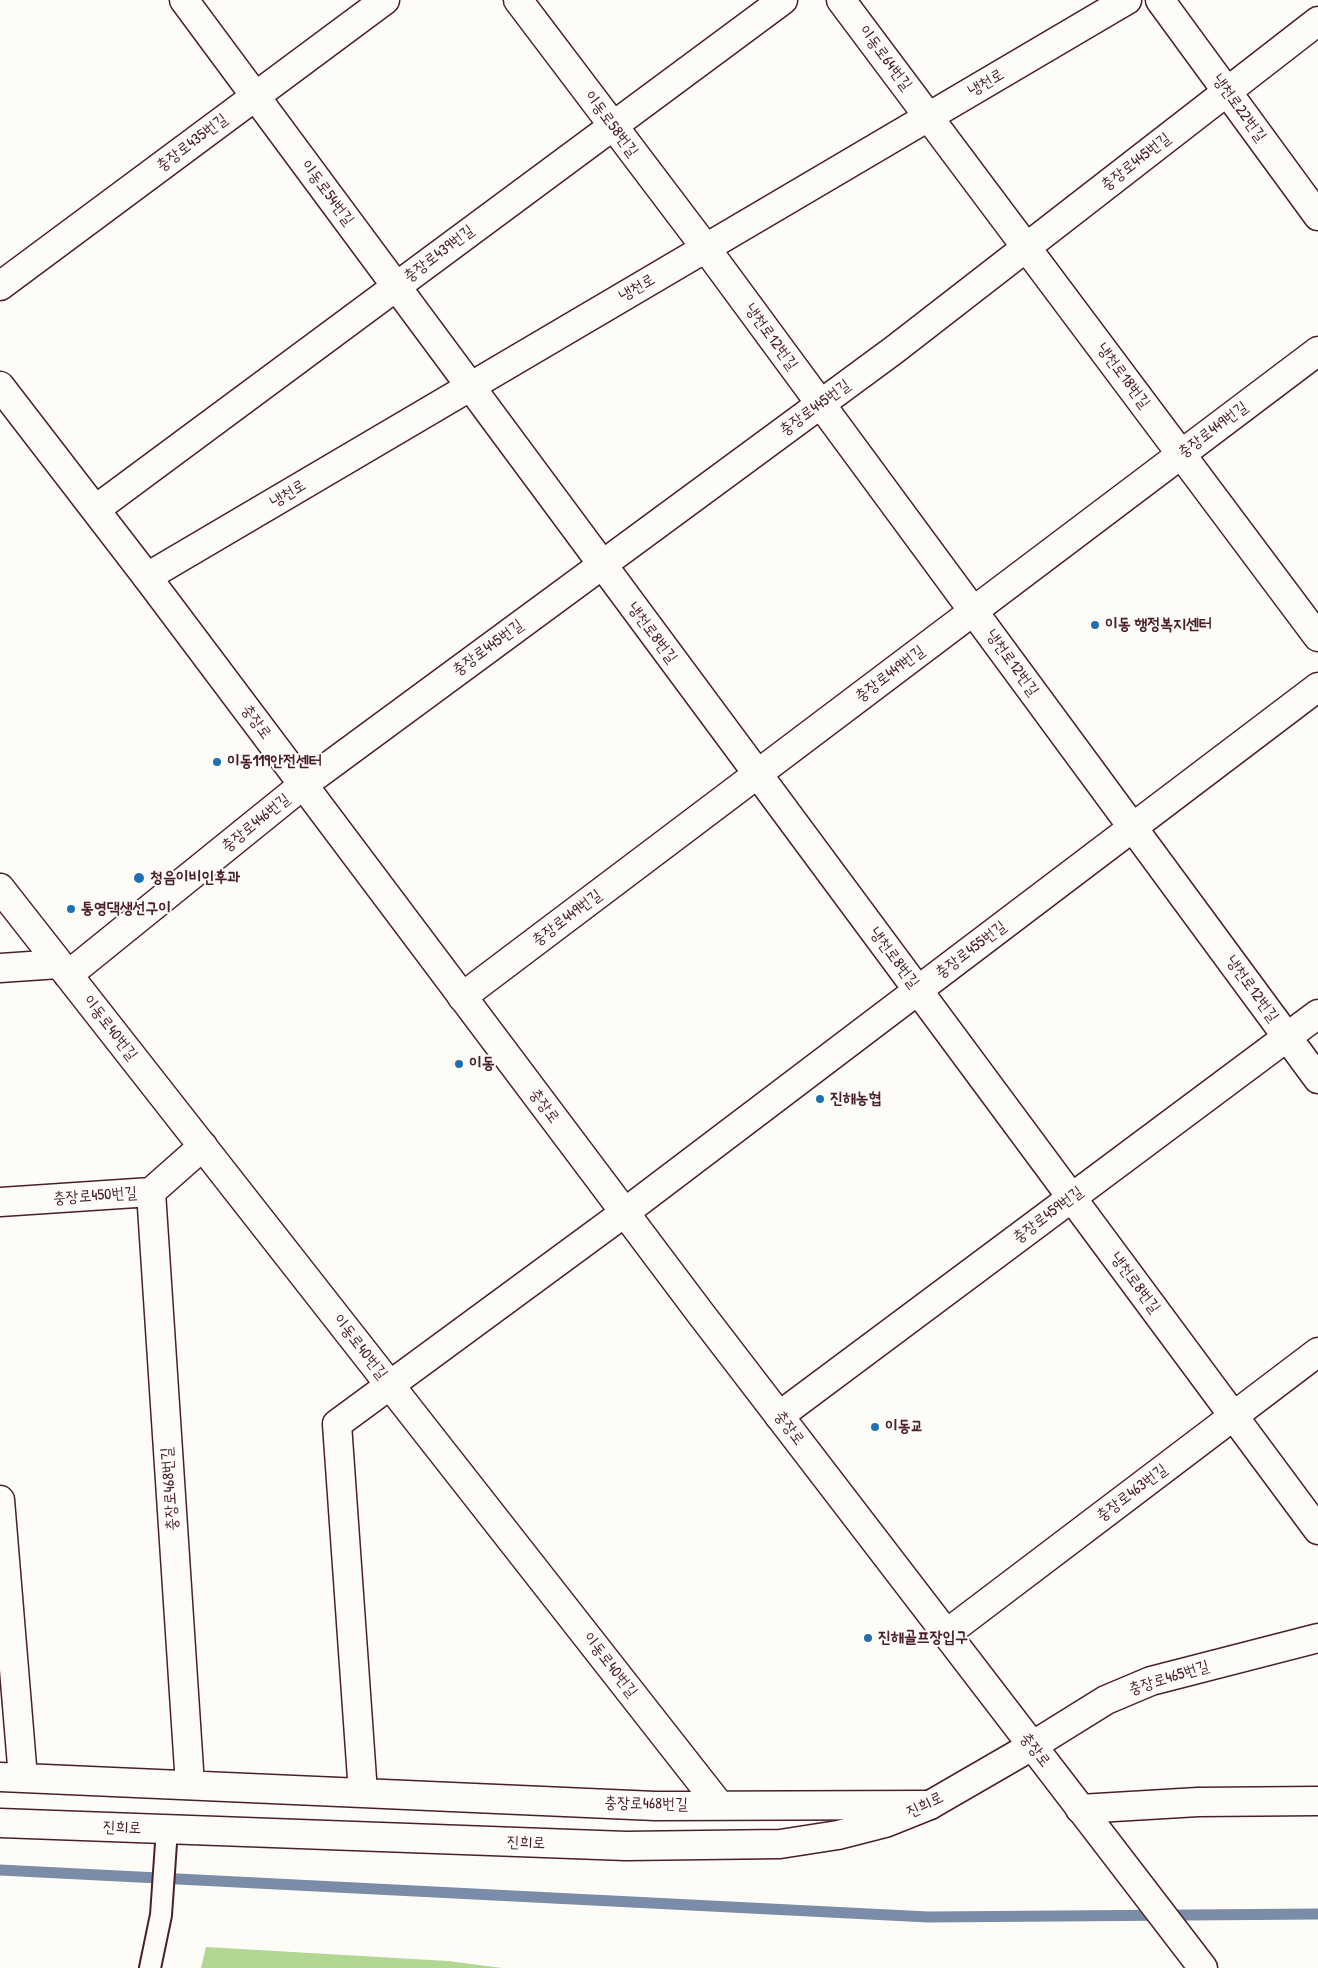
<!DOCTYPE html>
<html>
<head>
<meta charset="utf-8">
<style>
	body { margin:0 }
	canvas { display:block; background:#fdfcf7 }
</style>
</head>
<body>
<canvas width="1318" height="1968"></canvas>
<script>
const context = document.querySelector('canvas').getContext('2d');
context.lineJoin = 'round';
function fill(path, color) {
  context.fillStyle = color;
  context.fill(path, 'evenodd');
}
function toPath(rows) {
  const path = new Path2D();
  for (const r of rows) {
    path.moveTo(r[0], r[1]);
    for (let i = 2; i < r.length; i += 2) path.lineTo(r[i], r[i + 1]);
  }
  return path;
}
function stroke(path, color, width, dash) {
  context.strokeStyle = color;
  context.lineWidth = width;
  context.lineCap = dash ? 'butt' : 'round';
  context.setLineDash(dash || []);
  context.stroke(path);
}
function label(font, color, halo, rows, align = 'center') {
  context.font = font + ' "Patrick Hand","Poor Story",sans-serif';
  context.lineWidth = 4;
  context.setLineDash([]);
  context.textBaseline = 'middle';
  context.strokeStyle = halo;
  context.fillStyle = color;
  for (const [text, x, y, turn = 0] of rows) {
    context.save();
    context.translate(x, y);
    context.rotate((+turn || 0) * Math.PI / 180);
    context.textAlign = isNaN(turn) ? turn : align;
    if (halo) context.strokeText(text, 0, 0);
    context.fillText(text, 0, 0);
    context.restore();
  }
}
const green = toPath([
	[206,1947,448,1961,502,1968,201,1968]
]);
const stream = toPath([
	[0,1870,928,1917,1318,1914]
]);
const service = toPath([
	[150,1968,161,1915,167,1829]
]);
const minor = toPath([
	[184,0,1318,1530],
	[518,0,705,247,1318,1079],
	[841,0,1318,637],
	[1160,0,1318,216],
	[0,286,385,0],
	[96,509,783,0],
	[0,888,720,1806],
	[68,975,303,785],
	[462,997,1318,351],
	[151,1192,190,1785],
	[0,1202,151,1192,203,1146],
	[779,1416,1318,1014],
	[0,1500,23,1778],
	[946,1634,1318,1352],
	[1032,1746,1106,1700,1151,1681,1318,1638],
	[0,1777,655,1806,930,1805],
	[363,1793,337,1424,624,1213,1318,687],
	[1080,1809,1198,1802,1318,1801]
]);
const tertiary = toPath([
	[303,785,894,350,1318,21],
	[0,968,59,964]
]);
const secondary = toPath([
	[147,577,1127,0],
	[0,1823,626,1846,780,1844,838,1835,885,1823,930,1805,1032,1746]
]);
const primary = toPath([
	[0,386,147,577,701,1314,1203,1968]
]);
const markers = [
	[1095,625,5,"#1f6fb2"],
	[217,762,5,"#1f6fb2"],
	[139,878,6,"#1f6fb2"],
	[71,909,5,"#1f6fb2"],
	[459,1064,5,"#1f6fb2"],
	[820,1099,5,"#1f6fb2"],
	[875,1427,5,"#1f6fb2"],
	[868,1638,5,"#1f6fb2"]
];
const streetNames = [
	["이동로64번길",885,58,53],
	["냉천로",986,83,-30],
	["냉천로22번길",1239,108,54],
	["이동로58번길",611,124,53],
	["충장로435번길",192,143,-37],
	["충장로445번길",1136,162,-38],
	["이동로54번길",327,193,53],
	["충장로439번길",439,254,-37],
	["냉천로",637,288,-30],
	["냉천로12번길",771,337,54],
	["냉천로18번길",1123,376,53],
	["충장로445번길",815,408,-36],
	["충장로449번길",1213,430,-37],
	["냉천로",288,494,-31],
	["냉천로8번길",652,633,53],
	["충장로445번길",488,648,-36],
	["냉천로12번길",1012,663,54],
	["충장로449번길",890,674,-37],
	["충장로",256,722,53],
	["충장로446번길",256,823,-39],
	["충장로449번길",567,918,-37],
	["충장로455번길",971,950,-37],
	["냉천로8번길",894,958,53],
	["냉천로12번길",1252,989,54],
	["이동로40번길",110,1028,52],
	["충장로",544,1106,53],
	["충장로450번길",95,1196,-4],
	["충장로459번길",1048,1215,-37],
	["냉천로8번길",1135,1283,53],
	["이동로40번길",360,1347,52],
	["충장로",789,1428,53],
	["충장로468번길",170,1489,-94],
	["충장로463번길",1132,1493,-37],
	["이동로40번길",610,1665,52],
	["충장로465번길",1169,1678,-17],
	["충장로",1035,1750,52],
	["충장로468번길",646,1804,1],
	["진희로",925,1805,-26],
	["진희로",122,1828,2],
	["진희로",526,1843,2]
];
const poiNames = [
	["이동 행정복지센터",1105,625],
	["이동119안전센터",227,762],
	["청음이비인후과",150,878],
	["통영댁생선구이",81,909],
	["이동",469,1064],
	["진해농협",830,1099],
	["이동교",885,1427],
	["진해골프장입구",878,1638]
];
fill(green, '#b2d792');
stroke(stream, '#7b8ca8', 11);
stroke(service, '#4a1f2b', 24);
stroke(minor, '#4a1f2b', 31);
stroke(tertiary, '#4a1f2b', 31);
stroke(secondary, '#4a1f2b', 31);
stroke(primary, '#4a1f2b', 31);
stroke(service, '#fdfcf7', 20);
stroke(minor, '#fdfcf7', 28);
stroke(tertiary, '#fdfcf7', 28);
stroke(secondary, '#fdfcf7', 28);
stroke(primary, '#fdfcf7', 28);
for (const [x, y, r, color] of markers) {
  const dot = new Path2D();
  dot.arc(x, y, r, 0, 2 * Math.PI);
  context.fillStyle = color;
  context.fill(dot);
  stroke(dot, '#fdfcf7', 2);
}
label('16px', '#4a1f2b', '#fdfcf7', streetNames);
label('bold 16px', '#4a1f2b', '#fdfcf7', poiNames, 'left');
</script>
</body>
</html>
